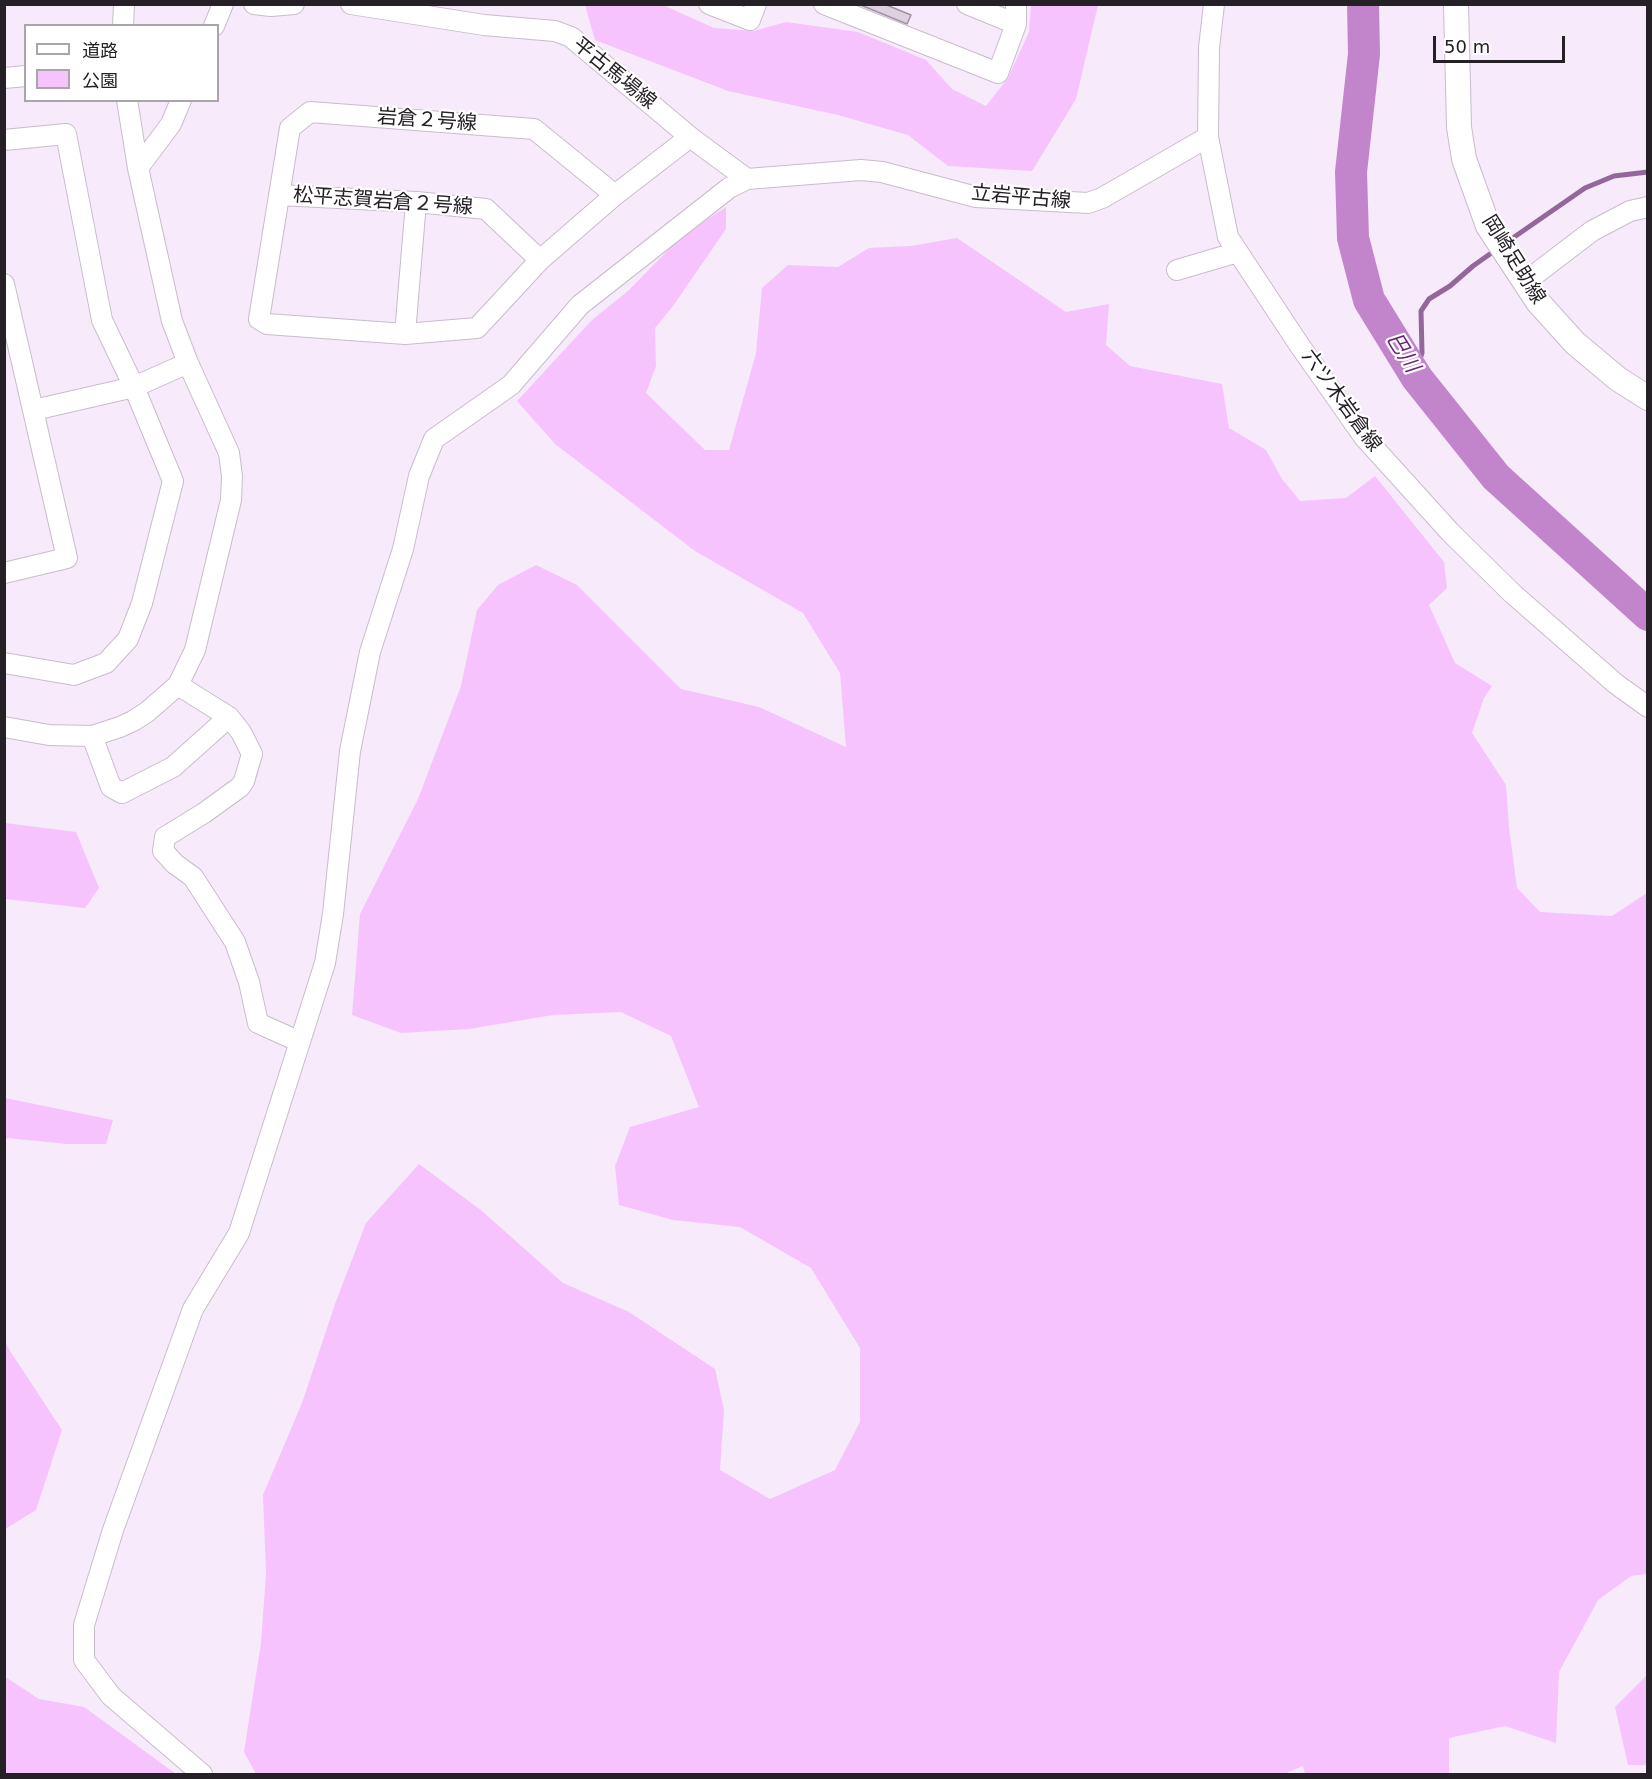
<!DOCTYPE html>
<html>
<head>
<meta charset="utf-8">
<style>
	body { margin:0 }
	#map { position:relative; width:1652px; height:1779px; overflow:hidden; background:#f7eafa; font-family:"DejaVu Sans","Noto Sans JP",sans-serif }
	canvas { display:block }
	.frame { position:absolute; inset:0; border:6px solid #252025; pointer-events:none }
	.legend { position:absolute; left:24px; top:24px; width:195px; height:78px; box-sizing:border-box; background:#fff; border:2px solid #a8a6a8; margin:0; padding:8px 10px; list-style:none; font-size:18px; color:#252025 }
	.legend li { display:flex; align-items:center; gap:12px; height:30px }
	.legend b { width:30px; border:2px solid #a8a6a8 }
	.scale { position:absolute; left:1433px; top:36px; width:132px; height:27px; box-sizing:border-box; border:3px solid #252025; border-top:0; padding-left:8px; font-size:18px; line-height:21px; white-space:nowrap; color:#252025; -webkit-text-stroke:4px #fff; paint-order:stroke }
</style>
</head>
<body>
<div id="map">
<canvas width="1652" height="1779"></canvas>
<div class="frame"></div>
<ul class="legend">
<li><b style="height:8px;background:#fff"></b>道路</li>
<li><b style="height:16px;background:#f6c3fe"></b>公園</li>
</ul>
<div class="scale">50 m</div>
</div>
<script>
const context = document.querySelector('canvas').getContext('2d');
context.lineJoin = 'round';
function fill(path, color) {
  context.fillStyle = color;
  context.fill(path, 'evenodd');
}
function toPath(rows) {
  const path = new Path2D();
  for (const r of rows) {
    path.moveTo(r[0], r[1]);
    for (let i = 2; i < r.length; i += 2) path.lineTo(r[i], r[i + 1]);
  }
  return path;
}
function stroke(path, color, width, dash) {
  context.strokeStyle = color;
  context.lineWidth = width;
  context.lineCap = dash ? 'butt' : 'round';
  context.setLineDash(dash || []);
  context.stroke(path);
}
function label(font, color, halo, rows, align = 'center') {
  context.font = font + ' "DejaVu Sans","Noto Sans JP",sans-serif';
  context.lineWidth = 4.5;
  context.setLineDash([]);
  context.textBaseline = 'middle';
  context.strokeStyle = halo;
  context.fillStyle = color;
  for (const [text, x, y, turn = 0] of rows) {
    context.save();
    context.translate(x, y);
    context.rotate((+turn || 0) * Math.PI / 180);
    context.textAlign = isNaN(turn) ? turn : align;
    if (halo) context.strokeText(text, 0, 0);
    context.fillText(text, 0, 0);
    context.restore();
  }
}
const green = toPath([
	[585,5,663,5,714,28,754,31,786,22,858,32,926,60,952,89,986,106,1008,78,1029,32,1031,5,1098,5,1076,99,1032,171,948,166,908,135,838,115,728,91,595,40],
	[726,207,726,229,673,306,655,328,656,366,646,393,705,450,729,450,756,353,762,288,788,265,838,267,869,248,911,246,957,238,1066,312,1109,304,1106,345,1130,366,1222,384,1229,428,1266,450,1282,479,1300,501,1346,498,1375,476,1444,562,1447,588,1429,605,1455,663,1492,686,1484,698,1472,733,1506,785,1509,828,1517,888,1540,912,1612,916,1647,893,1647,1574,1631,1576,1598,1600,1559,1672,1556,1743,1505,1726,1449,1738,1449,1774,1305,1774,1303,1766,1284,1774,256,1774,244,1752,261,1643,266,1574,263,1495,302,1403,335,1304,366,1223,419,1164,482,1211,563,1283,629,1312,715,1369,724,1410,720,1470,770,1499,835,1470,860,1422,860,1348,811,1268,740,1227,673,1220,619,1205,615,1166,630,1127,699,1107,671,1036,621,1012,553,1015,469,1029,401,1033,352,1015,360,914,418,799,461,686,477,610,498,585,536,565,577,585,681,689,759,707,846,747,840,673,803,613,695,551,555,444,517,401,592,320,629,290,681,237],
	[5,823,76,832,99,888,85,908,5,899],
	[5,1098,113,1120,106,1144,67,1144,7,1138,5,1141],
	[4,1339,10,1351,62,1430,36,1510,5,1529],
	[1647,1675,1647,1765,1628,1765,1615,1707],
	[4,1676,39,1699,84,1707,176,1774,5,1774]
]);
const stream = toPath([
	[1507,242,1585,188,1614,176,1648,172],
	[1412,382,1422,353,1421,311,1429,299,1450,286,1473,266,1497,249]
]);
const river = toPath([
	[1363,4,1364,54,1351,172,1353,238,1369,300,1417,378,1496,477,1648,615]
]);
const building = toPath([
	[858,4,884,4,911,15,907,24,858,4]
]);
const minor = toPath([
	[254,4,271,6,294,4],
	[351,4,484,25,555,31,571,37,690,137,747,179],
	[709,4,750,20,756,4],
	[824,4,998,73,1016,24,1016,4],
	[967,4,1016,24],
	[1214,4,1209,48,1208,137,1228,237,1300,346,1364,437,1450,532,1513,594,1616,684,1648,707],
	[123,26,124,4],
	[214,26,223,4],
	[4,78,26,76],
	[4,140,66,134,102,320,134,387,173,481,142,603,128,639,106,663,74,675,4,663],
	[138,168,171,124,181,100],
	[279,195,416,202,486,209,540,260],
	[615,195,534,129,310,112,290,128,259,319,267,324,405,334,477,328,540,260,615,195,690,137],
	[1177,270,1238,252],
	[1525,282,1592,231,1630,211,1648,207],
	[4,284,67,558,4,573],
	[405,334,416,202],
	[34,410,134,387,188,363],
	[178,685,229,717,241,732,252,754,244,781,240,787,204,813,165,837,163,851,175,864,193,877,235,942,249,982,258,1023,300,1042],
	[4,727,49,735,92,736,120,727,133,721,147,712,178,685,195,650,231,500,232,476,229,453,188,363,172,321,138,168,127,100],
	[92,736,111,787,122,793,173,767,229,717],
	[202,1774,111,1696,84,1660,84,1625,113,1530,193,1309,239,1233,325,963,333,914,350,751,370,652,403,549,419,476,434,439,511,385,580,305,729,188,747,179,861,170,882,172,976,197,1088,203,1102,198,1208,137]
]);
const major = toPath([
	[1456,4,1459,127,1464,159,1488,226,1538,302,1575,343,1618,379,1648,398]
]);
const streetNames = [
	["平古馬場線",614,74,39],
	["岩倉２号線",427,121,4],
	["立岩平古線",1021,198,5],
	["松平志賀岩倉２号線",383,202,4],
	["岡崎足助線",1513,260,58],
	["六ツ木岩倉線",1341,401,54]
];
const waterNames = [
	["巴川",1402,353,58]
];
fill(green, '#f6c3fe');
stroke(stream, '#93679a', 5);
stroke(river, '#c285cc', 32);
fill(building, '#ddd0df');
stroke(building, '#a094a2', 1.5);
stroke(minor, '#c9bccb', 22);
stroke(major, '#c9bccb', 26);
stroke(minor, '#fff', 20);
stroke(major, '#fff', 24);
label('20px', '#252025', '#fff', streetNames);
label('italic 21px', '#6c2379', '#fff', waterNames);
</script>
</body>
</html>
